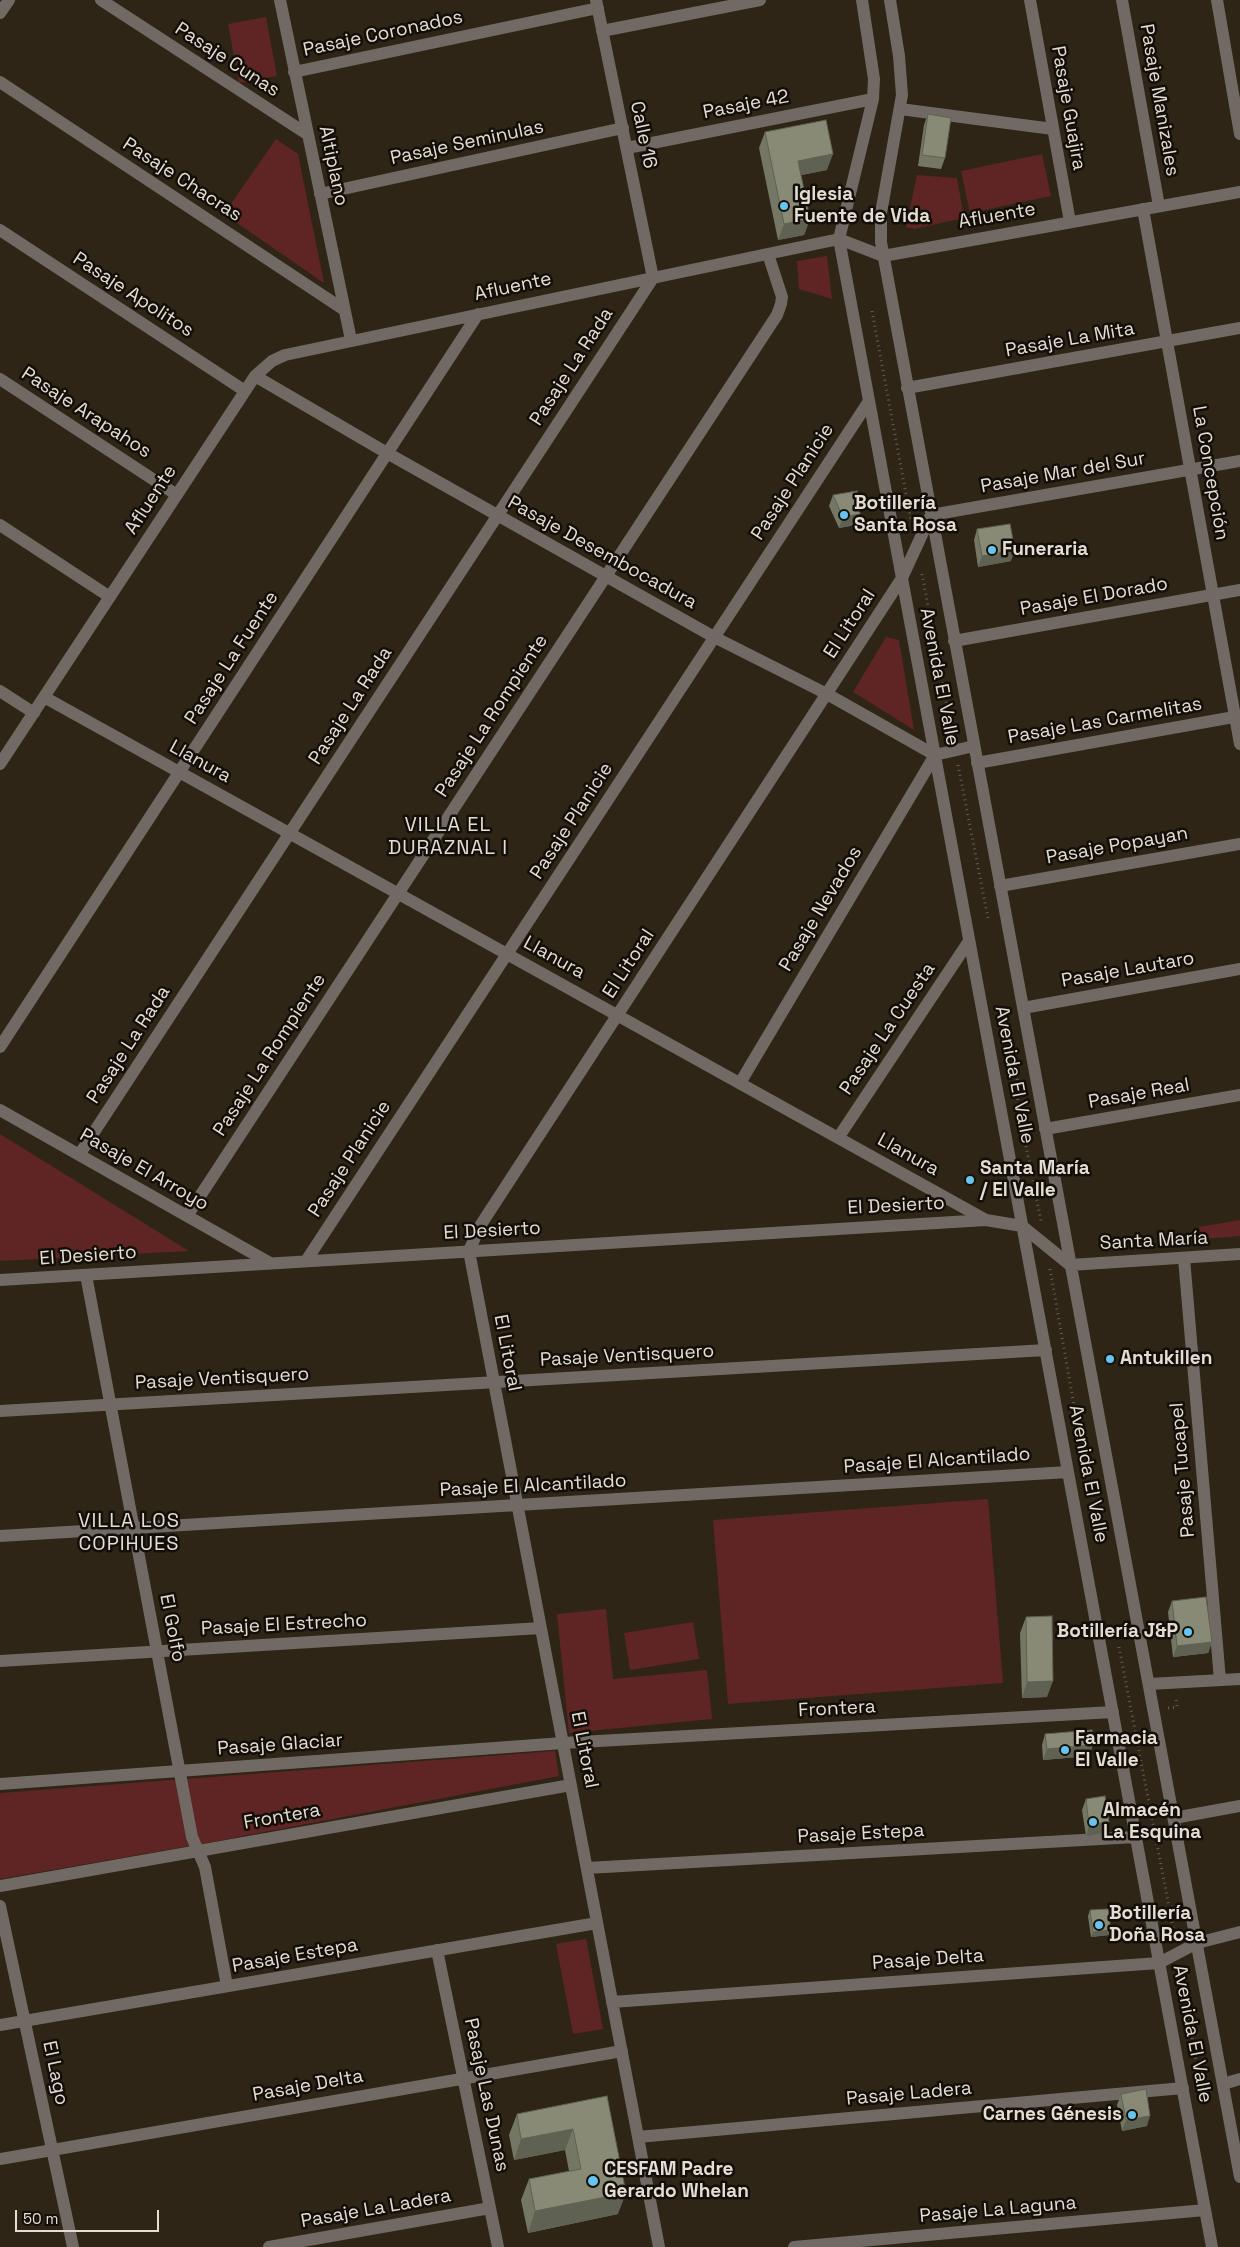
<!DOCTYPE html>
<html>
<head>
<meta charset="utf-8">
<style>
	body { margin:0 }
	#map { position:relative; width:1240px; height:2247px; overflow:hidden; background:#2e2516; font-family:"Space Grotesk",sans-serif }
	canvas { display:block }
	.scale { position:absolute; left:15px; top:2210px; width:144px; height:22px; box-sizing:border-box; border:2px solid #e3ddd4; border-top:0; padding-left:6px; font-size:15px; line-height:18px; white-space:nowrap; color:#e3ddd4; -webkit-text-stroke:4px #130f08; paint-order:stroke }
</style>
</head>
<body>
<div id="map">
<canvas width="1240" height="2247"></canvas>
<div class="scale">50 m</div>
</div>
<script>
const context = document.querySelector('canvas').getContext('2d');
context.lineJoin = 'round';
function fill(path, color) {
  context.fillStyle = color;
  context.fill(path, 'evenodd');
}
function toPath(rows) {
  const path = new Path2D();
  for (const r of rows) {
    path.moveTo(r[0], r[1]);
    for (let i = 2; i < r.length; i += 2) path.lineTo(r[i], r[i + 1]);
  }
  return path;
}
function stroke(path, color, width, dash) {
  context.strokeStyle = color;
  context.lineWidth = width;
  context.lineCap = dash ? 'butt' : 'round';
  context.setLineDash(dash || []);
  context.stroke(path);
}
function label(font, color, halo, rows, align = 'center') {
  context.font = font + ' "Space Grotesk",sans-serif';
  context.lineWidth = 5;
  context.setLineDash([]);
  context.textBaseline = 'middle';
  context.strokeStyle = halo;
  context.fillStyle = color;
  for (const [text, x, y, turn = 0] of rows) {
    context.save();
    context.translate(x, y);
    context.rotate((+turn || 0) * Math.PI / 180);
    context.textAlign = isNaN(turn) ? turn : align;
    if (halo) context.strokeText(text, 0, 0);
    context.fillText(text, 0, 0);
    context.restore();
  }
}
const green = toPath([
	[266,17,277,76,239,83,228,24],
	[276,139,298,154,324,283,224,214],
	[1042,154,1051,196,970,213,961,171],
	[917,175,957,178,964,218,914,229,906,227],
	[827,256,832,299,799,289,797,261],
	[886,637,899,640,914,730,853,692],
	[0,1134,189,1251,0,1261],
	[1240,1220,1240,1236,1202,1239,1199,1227],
	[988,1499,1003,1683,728,1704,713,1520],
	[606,1609,613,1679,707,1670,712,1719,569,1733,557,1614],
	[693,1622,699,1659,630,1670,624,1633],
	[555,1751,559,1776,212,1842,0,1879,0,1793],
	[586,1939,603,2029,573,2034,556,1944]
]);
const path = toPath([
	[872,311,911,521],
	[922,574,953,737],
	[958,765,988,918],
	[1017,1069,1018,1108],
	[1025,1141,1041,1221],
	[1050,1269,1087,1479],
	[1119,1647,1175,1938],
	[1168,1708,1177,1707,1176,1698],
	[1180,1969,1204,2106]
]);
const minor = toPath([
	[101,0,307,134],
	[280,0,351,340],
	[862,0,874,79,873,99,839,239,1212,2247],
	[890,0,899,56,902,95,881,213,881,242,1240,2177],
	[1030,0,1070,222],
	[1122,0,1159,206],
	[1217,0,1240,134],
	[0,13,9,0],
	[602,31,760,0],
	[294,72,598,8],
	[0,82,343,309],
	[900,109,1053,129],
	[627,148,873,99],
	[320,194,623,128],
	[1143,209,1240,744],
	[0,230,245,391],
	[255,376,387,453,714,637,827,694,935,755],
	[0,379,177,495],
	[907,388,1240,328],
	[0,525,110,597],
	[954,641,1240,590],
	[0,691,34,713],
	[44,697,986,1220,1022,1226,1070,1265,1240,1254],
	[935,755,974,746],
	[977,763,1240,716],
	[0,764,255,376,272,361,285,355,839,239,883,256,1240,192],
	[1000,886,1240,844],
	[1023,1008,1240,969],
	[0,1047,478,314],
	[740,1083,935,755],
	[0,1110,270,1263],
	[1045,1129,1240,1095],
	[838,1138,969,941],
	[79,1155,653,278,596,0],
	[187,1216,777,315,781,304,782,297,768,254],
	[1184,1258,1220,1680],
	[306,1261,869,401],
	[86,1275,192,1837,205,1867,227,1986],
	[0,1280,986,1220],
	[0,1411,1046,1350],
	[0,1536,1068,1472],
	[0,1661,541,1628],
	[1149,1684,1240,1679],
	[0,1784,563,1743,1113,1712],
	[1174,1818,1240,1806],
	[587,1868,1136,1837],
	[0,1886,571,1785],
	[0,1906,73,2247],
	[437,1950,498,2247],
	[612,2002,1159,1963,1197,1943,1240,1932],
	[0,2025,597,1923],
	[1223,2084,1240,2079],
	[638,2137,1183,2088],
	[0,2159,622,2051],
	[269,2247,490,2208],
	[659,2247,469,1251,480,1226,902,578,931,515,1240,461],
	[794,2247,1205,2210]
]);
const wall = toPath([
	[928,114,945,158,941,169,918,166,924,125],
	[765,132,827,170,801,175,810,219,804,235,778,240,759,148],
	[833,495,856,525,839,528,829,506],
	[977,529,1011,561,978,567,974,540],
	[1172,1601,1212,1642,1208,1653,1173,1657,1168,1612],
	[1026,1617,1047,1697,1022,1698,1020,1633],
	[1045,1734,1089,1756,1043,1760,1042,1745],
	[1086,1799,1105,1833,1086,1836,1082,1810],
	[1090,1910,1109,1935,1091,1937,1088,1916],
	[1121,2094,1147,2126,1122,2131,1117,2105],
	[607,2096,618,2214,528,2233,521,2200,529,2179,569,2171,565,2150,514,2160,509,2135,517,2114]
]);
const shadedWall = toPath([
	[833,154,827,170,792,177,798,161],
	[810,219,804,235,778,240,784,224],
	[860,514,856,525,839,528,843,517],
	[1015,550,1011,561,978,567,982,556],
	[1212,1642,1208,1653,1173,1657,1177,1646],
	[1053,1681,1047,1697,1022,1698,1027,1682],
	[1093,1745,1089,1756,1043,1760,1047,1749],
	[1109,1822,1105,1833,1086,1836,1089,1825],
	[1111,1930,1109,1935,1091,1937,1093,1932],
	[1150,2116,1147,2126,1122,2131,1126,2120],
	[573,2129,565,2150,514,2160,521,2139],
	[626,2193,618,2214,528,2233,535,2211]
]);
const building = toPath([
	[928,114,951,118,945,158,922,155,928,114],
	[826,120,833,154,798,161,810,219,784,224,765,132,826,120],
	[857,491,860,514,843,517,833,495,857,491],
	[1010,524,1015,550,982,556,977,529,1010,524],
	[1206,1597,1212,1642,1177,1646,1172,1601,1206,1597],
	[1052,1616,1053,1681,1027,1682,1026,1617,1052,1616],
	[1092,1730,1093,1745,1047,1749,1045,1734,1092,1730],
	[1105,1796,1109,1822,1089,1825,1086,1799,1105,1796],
	[1108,1909,1111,1930,1093,1932,1090,1910,1108,1909],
	[1146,2089,1150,2116,1126,2120,1121,2094,1146,2089],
	[607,2096,626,2193,535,2211,529,2179,581,2169,573,2129,521,2139,517,2114,607,2096]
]);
const markers = [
	[784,206,5,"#66c4ef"],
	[844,515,5,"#66c4ef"],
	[992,550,5,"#66c4ef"],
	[970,1180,5,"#66c4ef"],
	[1110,1359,5,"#66c4ef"],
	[1188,1632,5,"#66c4ef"],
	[1065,1750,5,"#66c4ef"],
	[1093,1822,5,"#66c4ef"],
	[1099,1925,5,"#66c4ef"],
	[1132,2115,5,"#66c4ef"],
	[593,2181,6,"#66c4ef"]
];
const streetNames = [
	["Pasaje Coronados",383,34,-12],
	["Pasaje Cunas",227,60,33],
	["Pasaje Manizales",1159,100,80],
	["Pasaje 42",746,105,-11],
	["Pasaje Guajira",1068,108,80],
	["Calle 16",643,135,78],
	["Pasaje Seminulas",467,143,-12],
	["Altiplano",333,166,78],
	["Pasaje Chacras",182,180,33],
	["Afluente",997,216,-10],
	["Afluente",513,287,-12],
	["Pasaje Apolitos",133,295,33],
	["Pasaje La Mita",1070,340,-10],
	["Pasaje La Rada",572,367,-57],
	["Pasaje Arapahos",86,413,33],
	["Pasaje Mar del Sur",1063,473,-10],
	["La Concepción",1210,473,80],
	["Pasaje Planicie",793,482,-57],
	["Afluente",151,500,-57],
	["Pasaje Desembocadura",602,553,29],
	["Pasaje El Dorado",1094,597,-10],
	["El Litoral",850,624,-57],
	["Pasaje La Fuente",232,658,-57],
	["Avenida El Valle",939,677,79],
	["Pasaje La Rada",351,706,-57],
	["Pasaje La Rompiente",492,716,-57],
	["Pasaje Las Carmelitas",1105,721,-10],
	["Llanura",200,762,29],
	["Pasaje Planicie",572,821,-57],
	["Pasaje Popayan",1117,846,-10],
	["Pasaje Nevados",821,909,-59],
	["Llanura",554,958,29],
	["El Litoral",629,964,-57],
	["Pasaje Lautaro",1128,970,-10],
	["Pasaje La Cuesta",888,1029,-56],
	["Pasaje La Rada",129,1045,-57],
	["Pasaje La Rompiente",270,1055,-57],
	["Avenida El Valle",1014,1075,79],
	["Pasaje Real",1139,1094,-10],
	["Llanura",908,1155,29],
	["Pasaje Planicie",350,1159,-57],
	["Pasaje El Arroyo",144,1170,30],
	["El Desierto",896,1206,-3],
	["El Desierto",492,1231,-3],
	["Santa María",1154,1241,-3],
	["El Desierto",88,1256,-4],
	["El Litoral",507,1353,79],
	["Pasaje Ventisquero",627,1356,-3],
	["Pasaje Ventisquero",222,1379,-3],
	["Pasaje El Alcantilado",937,1461,-4],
	["Pasaje Tucapel",1183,1470,-95],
	["Avenida El Valle",1088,1474,79],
	["Pasaje El Alcantilado",533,1486,-3],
	["Pasaje El Estrecho",284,1625,-3],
	["El Golfo",172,1628,79],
	["Frontera",837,1709,-3],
	["Pasaje Glaciar",280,1745,-4],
	["El Litoral",584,1750,79],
	["Frontera",282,1817,-10],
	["Pasaje Estepa",861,1834,-3],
	["Pasaje Estepa",295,1956,-10],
	["Pasaje Delta",928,1960,-4],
	["Avenida El Valle",1192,2034,79],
	["El Lago",55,2073,78],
	["Pasaje Delta",308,2086,-10],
	["Pasaje Ladera",909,2094,-5],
	["Pasaje Las Dunas",486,2095,78],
	["Pasaje La Ladera",376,2209,-10],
	["Pasaje La Laguna",998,2210,-5]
];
const poiNames = [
	["Iglesia",794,195],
	["Fuente de Vida",794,217],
	["Botillería",854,504],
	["Santa Rosa",854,526],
	["Funeraria",1002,550],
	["Santa María",980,1169],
	["/ El Valle",980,1191],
	["Antukillen",1120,1359],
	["Botillería J&P",1178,1632,"right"],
	["Farmacia",1075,1739],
	["El Valle",1075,1761],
	["Almacén",1103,1811],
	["La Esquina",1103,1833],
	["Botillería",1109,1914],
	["Doña Rosa",1109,1936],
	["Carnes Génesis",1122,2115,"right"],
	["CESFAM Padre",604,2170],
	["Gerardo Whelan",604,2192]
];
const neighbourhoodNames = [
	["VILLA EL",448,826],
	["DURAZNAL I",448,849],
	["VILLA LOS",129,1522],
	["COPIHUES",129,1545]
];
fill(green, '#5e2524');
stroke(path, '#665e51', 3, [1, 4]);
stroke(minor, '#716964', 12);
fill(wall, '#757765');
fill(shadedWall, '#5f6153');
fill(building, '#888a76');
stroke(building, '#5f6153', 1);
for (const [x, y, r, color] of markers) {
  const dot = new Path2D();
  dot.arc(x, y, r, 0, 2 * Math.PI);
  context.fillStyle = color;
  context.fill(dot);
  stroke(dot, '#130f08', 2);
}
label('19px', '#e3ddd4', '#130f08', streetNames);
label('bold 19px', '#e3ddd4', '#130f08', poiNames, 'left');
context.letterSpacing = '1px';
label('20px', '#e3ddd4', '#130f08', neighbourhoodNames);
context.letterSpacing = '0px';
</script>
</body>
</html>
